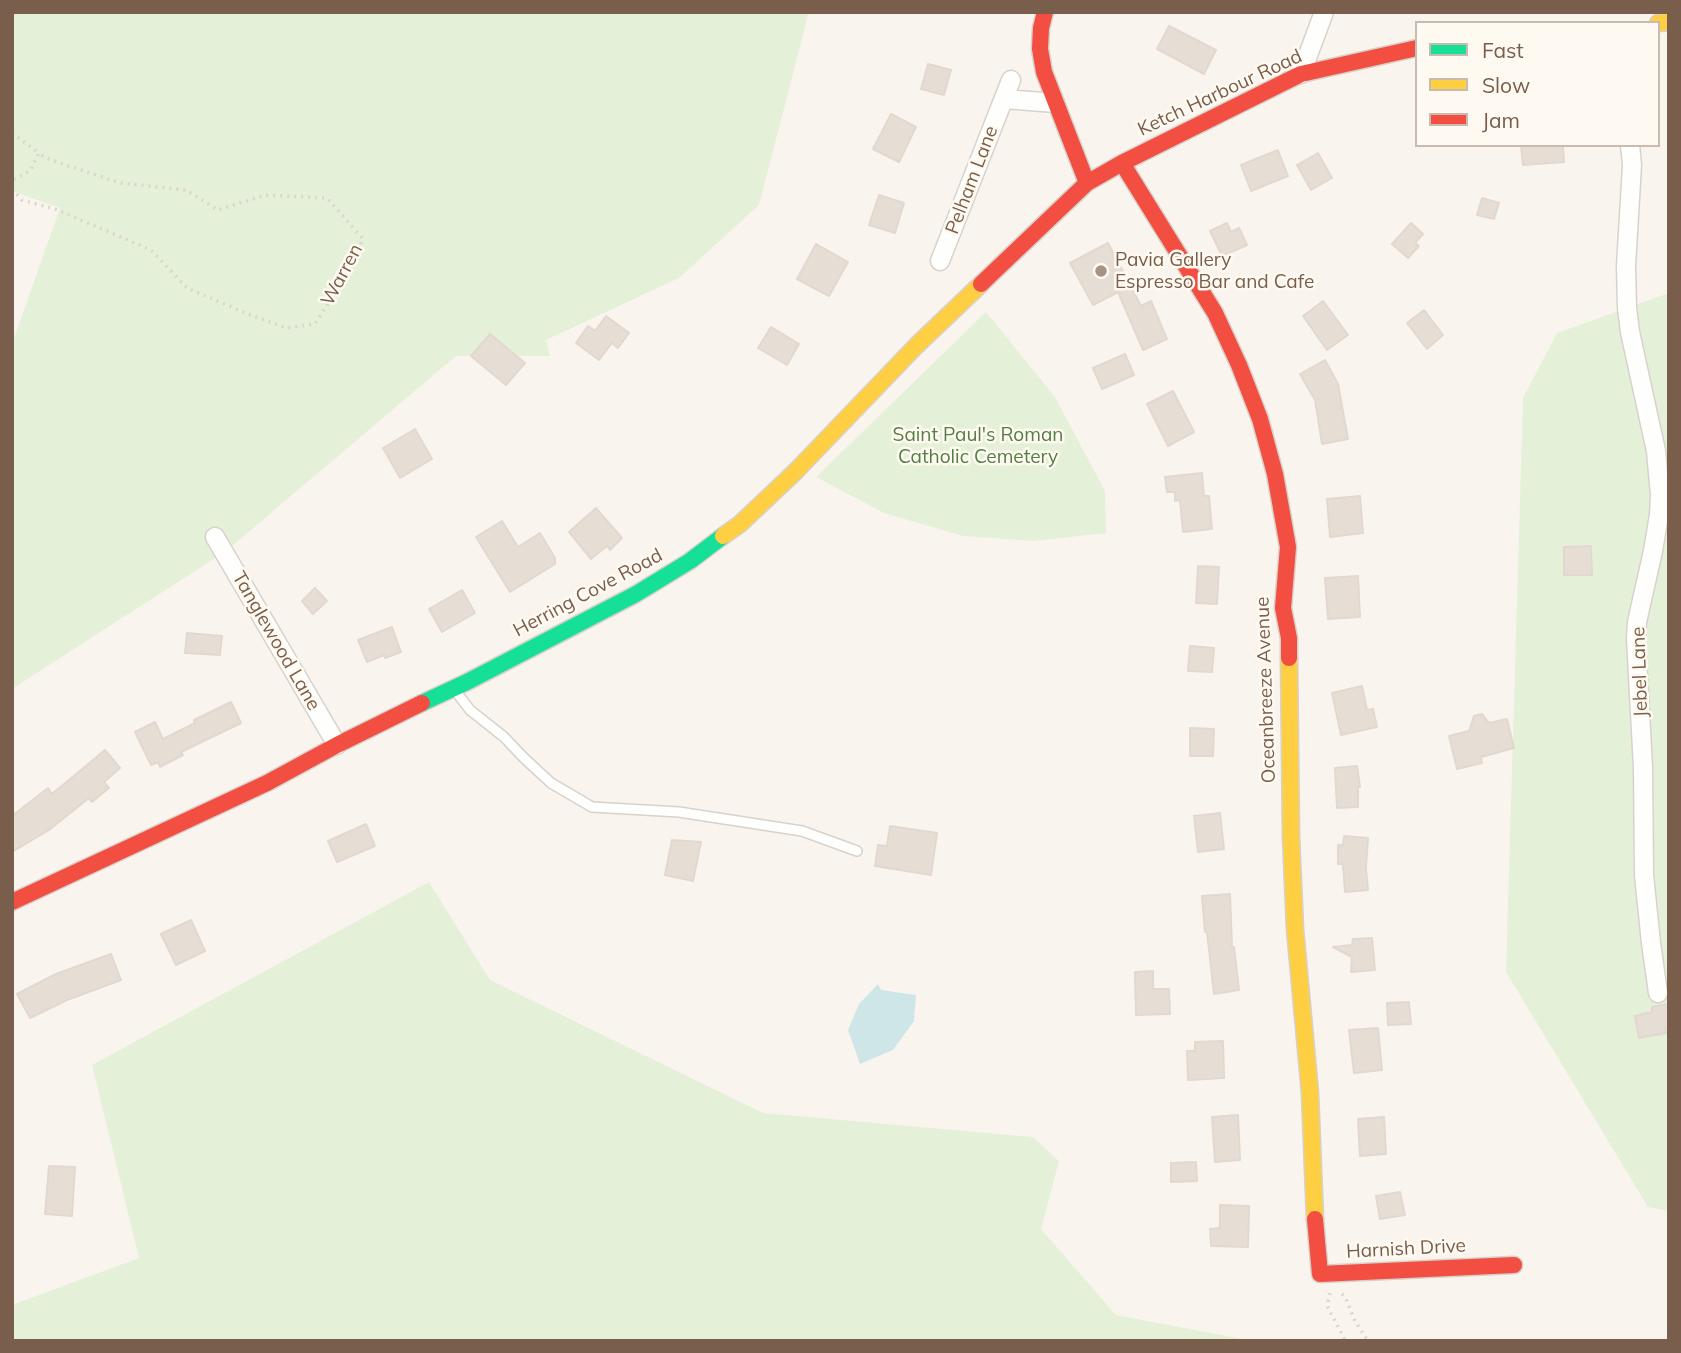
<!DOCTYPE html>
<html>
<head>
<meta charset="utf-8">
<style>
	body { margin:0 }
	#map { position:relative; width:1681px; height:1353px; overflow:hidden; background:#f9f5ee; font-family:Mulish,sans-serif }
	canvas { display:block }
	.frame { position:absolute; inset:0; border:14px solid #795e4c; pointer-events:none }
	.legend { position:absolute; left:1415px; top:21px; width:245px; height:126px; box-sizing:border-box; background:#fffaf1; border:2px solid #c9bcaf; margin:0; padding:9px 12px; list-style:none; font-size:21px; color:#795e4c }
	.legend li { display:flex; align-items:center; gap:14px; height:35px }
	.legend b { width:35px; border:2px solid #c9bcaf }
</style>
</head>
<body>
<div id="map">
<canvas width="1681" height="1353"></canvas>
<div class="frame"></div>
<ul class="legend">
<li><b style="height:9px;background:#16e098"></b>Fast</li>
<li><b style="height:9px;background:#ffcf43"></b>Slow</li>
<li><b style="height:9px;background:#f24e42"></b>Jam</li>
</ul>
</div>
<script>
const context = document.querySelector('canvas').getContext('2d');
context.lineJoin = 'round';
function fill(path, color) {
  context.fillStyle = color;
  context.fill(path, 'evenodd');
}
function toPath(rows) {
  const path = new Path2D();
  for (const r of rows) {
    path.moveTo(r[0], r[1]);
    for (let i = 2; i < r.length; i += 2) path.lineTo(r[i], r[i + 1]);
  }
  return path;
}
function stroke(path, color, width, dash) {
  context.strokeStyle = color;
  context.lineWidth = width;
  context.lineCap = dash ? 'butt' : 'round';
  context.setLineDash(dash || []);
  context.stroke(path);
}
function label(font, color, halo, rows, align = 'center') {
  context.font = font + ' Mulish,sans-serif';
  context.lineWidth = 5;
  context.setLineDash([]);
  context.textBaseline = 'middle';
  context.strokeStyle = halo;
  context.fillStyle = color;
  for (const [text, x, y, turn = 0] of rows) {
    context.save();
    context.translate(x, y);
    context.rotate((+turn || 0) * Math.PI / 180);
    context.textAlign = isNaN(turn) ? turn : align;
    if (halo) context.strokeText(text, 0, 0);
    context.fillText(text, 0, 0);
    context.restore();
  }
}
const green = toPath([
	[12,12,809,12,759,205,679,278,546,340,550,356,456,356,226,551,12,689,12,344,60,208,12,191],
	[1669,293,1669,1211,1648,1207,1506,972,1523,398,1557,333],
	[986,312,1055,397,1105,491,1106,533,1033,541,963,536,884,513,816,477],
	[429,882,490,980,763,1113,1033,1137,1059,1161,1041,1229,1116,1315,1253,1341,12,1341,12,1305,139,1258,92,1065]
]);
const water = toPath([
	[878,984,881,990,916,995,914,1021,893,1050,860,1064,848,1030,859,1004]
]);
const building = toPath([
	[1169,26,1216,50,1204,74,1157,49,1169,26],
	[928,64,951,70,944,95,921,89,928,64],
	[891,114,916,127,899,162,873,149,891,114],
	[1521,145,1563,145,1564,162,1523,165,1521,145],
	[1278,150,1288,176,1251,191,1241,165,1278,150],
	[1318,153,1332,178,1311,190,1297,165,1318,153],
	[879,195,904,203,895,233,869,225,879,195],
	[1482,198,1499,203,1494,219,1477,215,1482,198],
	[1227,223,1231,232,1239,228,1247,245,1222,256,1210,231,1227,223],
	[1411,223,1423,234,1415,243,1419,246,1408,258,1392,244,1411,223],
	[1108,243,1141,306,1151,301,1167,339,1143,350,1118,292,1093,305,1070,263,1108,243],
	[816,244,848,262,829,296,797,279,816,244],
	[1323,301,1348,335,1327,350,1303,316,1323,301],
	[1424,310,1443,335,1427,349,1407,323,1424,310],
	[606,316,629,333,618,348,612,343,599,360,576,343,588,326,595,331,606,316],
	[771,327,799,344,787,365,758,348,771,327],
	[490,334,525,363,506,385,471,356,490,334],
	[1125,354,1134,375,1102,389,1093,368,1125,354],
	[1325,360,1338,384,1348,439,1322,444,1315,400,1300,374,1325,360],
	[1173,391,1194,432,1168,446,1147,404,1173,391],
	[415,429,432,459,400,478,383,448,415,429],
	[1202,473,1204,496,1209,496,1212,529,1183,532,1180,500,1175,501,1175,492,1167,492,1165,477,1202,473],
	[1360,496,1363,533,1330,537,1327,499,1360,496],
	[596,508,622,538,610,550,607,546,591,559,569,532,596,508],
	[502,521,518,547,540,533,555,558,555,564,510,592,476,537,502,521],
	[1591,546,1592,575,1564,575,1564,547,1591,546],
	[1198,566,1219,567,1217,604,1196,603,1198,566],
	[1358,576,1360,617,1328,619,1325,578,1358,576],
	[315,588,327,601,313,614,302,601,315,588],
	[462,590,475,613,442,632,429,609,462,590],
	[392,627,401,652,385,658,384,655,367,662,358,640,392,627],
	[187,633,222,636,220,655,185,653,187,633],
	[1190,646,1214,648,1212,672,1188,671,1190,646],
	[1362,686,1367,710,1373,709,1377,727,1341,735,1332,693,1362,686],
	[231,702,241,723,181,752,183,755,160,767,158,762,151,765,135,732,155,722,163,739,195,723,194,720,231,702],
	[1482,714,1489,723,1507,719,1514,748,1481,757,1482,763,1457,769,1449,736,1469,731,1474,716,1482,714],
	[1190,728,1214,729,1213,756,1190,756,1190,728],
	[105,750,120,768,104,782,109,788,92,802,89,798,49,830,12,852,12,816,48,788,52,794,105,750],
	[1357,766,1360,787,1358,787,1358,807,1337,808,1335,768,1357,766],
	[1220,813,1224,849,1198,852,1194,816,1220,813],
	[366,824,375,846,337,862,328,841,366,824],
	[890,826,937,833,931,875,875,866,878,845,887,846,890,826],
	[1344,836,1368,838,1366,868,1368,890,1345,892,1343,864,1338,864,1338,845,1343,845,1344,836],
	[672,840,701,842,693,881,665,875,672,840],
	[1230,894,1232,947,1234,947,1239,990,1214,994,1207,932,1205,932,1202,896,1230,894],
	[191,920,205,951,176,965,161,934,191,920],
	[1372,938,1375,970,1351,972,1352,957,1333,947,1352,945,1353,939,1372,938],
	[111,954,121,980,67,1000,30,1018,17,994,56,974,111,954],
	[1153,971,1153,989,1169,989,1170,1014,1136,1015,1135,972,1153,971],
	[1409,1002,1411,1024,1388,1025,1387,1003,1409,1002],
	[1669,1004,1669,1028,1665,1028,1666,1033,1639,1038,1635,1016,1652,1012,1652,1007,1669,1004],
	[1378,1028,1382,1070,1354,1073,1349,1030,1378,1028],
	[1223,1041,1224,1078,1188,1080,1187,1051,1195,1051,1195,1042,1223,1041],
	[1238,1115,1240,1160,1215,1162,1212,1117,1238,1115],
	[1384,1117,1386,1154,1360,1156,1358,1119,1384,1117],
	[1196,1162,1197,1181,1171,1182,1171,1163,1196,1162],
	[49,1166,75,1167,72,1216,45,1214,49,1166],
	[1400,1192,1405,1215,1380,1219,1376,1196,1400,1192],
	[1220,1205,1249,1206,1248,1247,1211,1246,1210,1229,1220,1228,1220,1205]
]);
const path = toPath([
	[12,133,39,153,30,171,12,180],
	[12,189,22,200,55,209,151,250,187,288,248,314,286,328,315,324,341,283,363,239,327,198,266,195,218,210,186,190,121,183,66,165,46,158,39,153],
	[1330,1293,1327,1306,1344,1338,1343,1341],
	[1342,1294,1345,1297,1355,1321,1368,1341]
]);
const lane = toPath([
	[454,689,470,710,504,737,524,758,551,783,592,807,679,812,802,831,857,851]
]);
const street = toPath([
	[1301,74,1324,12],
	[1004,99,1055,103],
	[1630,145,1632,165,1626,266,1627,308,1630,332,1656,451,1660,495,1659,515,1653,551,1637,622,1636,638,1643,768,1644,875,1651,943,1658,993],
	[940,261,1011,80],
	[215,537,337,745]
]);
const fast = toPath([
	[422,703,467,682,636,594,690,561,723,536]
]);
const slow = toPath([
	[1658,23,1669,22],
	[723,536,740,524,795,472,917,345,981,284],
	[1289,658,1291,837,1295,929,1310,1093,1315,1219]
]);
const jam = toPath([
	[1045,12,1041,28,1040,49,1044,72,1087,183],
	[1122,163,1215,313,1239,365,1260,419,1275,474,1288,547,1283,608,1289,638,1289,658],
	[981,284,1087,183,1122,163,1301,74,1417,48],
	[12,902,267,783,337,745,422,703],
	[1315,1219,1320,1274,1514,1265]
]);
const markers = [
	[1101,271,7,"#a69385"]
];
const streetNames = [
	["Ketch Harbour Road",1220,93,-25],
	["Pelham Lane",972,180,-69],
	["Warren",342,275,-62],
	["Herring Cove Road",588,593,-28],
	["Tanglewood Lane",276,641,60],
	["Jebel Lane",1640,672,-92],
	["Oceanbreeze Avenue",1266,690,-92],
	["Harnish Drive",1406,1249,-3]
];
const poiNames = [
	["Pavia Gallery",1115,260],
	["Espresso Bar and Cafe",1115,282]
];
const parkNames = [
	["Saint Paul's Roman",978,435],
	["Catholic Cemetery",978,457]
];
fill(green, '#e5f0d9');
fill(water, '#cfe6e9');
fill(building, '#e6ded5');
stroke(building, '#e2d8d0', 2);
stroke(lane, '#d8d2cc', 12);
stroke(street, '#d8d2cc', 21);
stroke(fast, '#d8d1ca', 19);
stroke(slow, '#d8d1ca', 19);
stroke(jam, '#d8d1ca', 19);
stroke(path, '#dbd5cf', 3.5, [2, 5]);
stroke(lane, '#fefefc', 9);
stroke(street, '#fefefc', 18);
stroke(fast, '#16e098', 16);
stroke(slow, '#ffcf43', 16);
stroke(jam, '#f24e42', 16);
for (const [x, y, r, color] of markers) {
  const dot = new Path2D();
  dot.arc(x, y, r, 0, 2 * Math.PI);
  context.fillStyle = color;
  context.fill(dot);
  stroke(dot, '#fffaf1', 2.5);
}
label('19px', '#795e4c', '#fffaf1', streetNames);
label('19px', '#795e4c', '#fffaf1', poiNames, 'left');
label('19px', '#537f43', '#fffaf1', parkNames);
</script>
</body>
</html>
